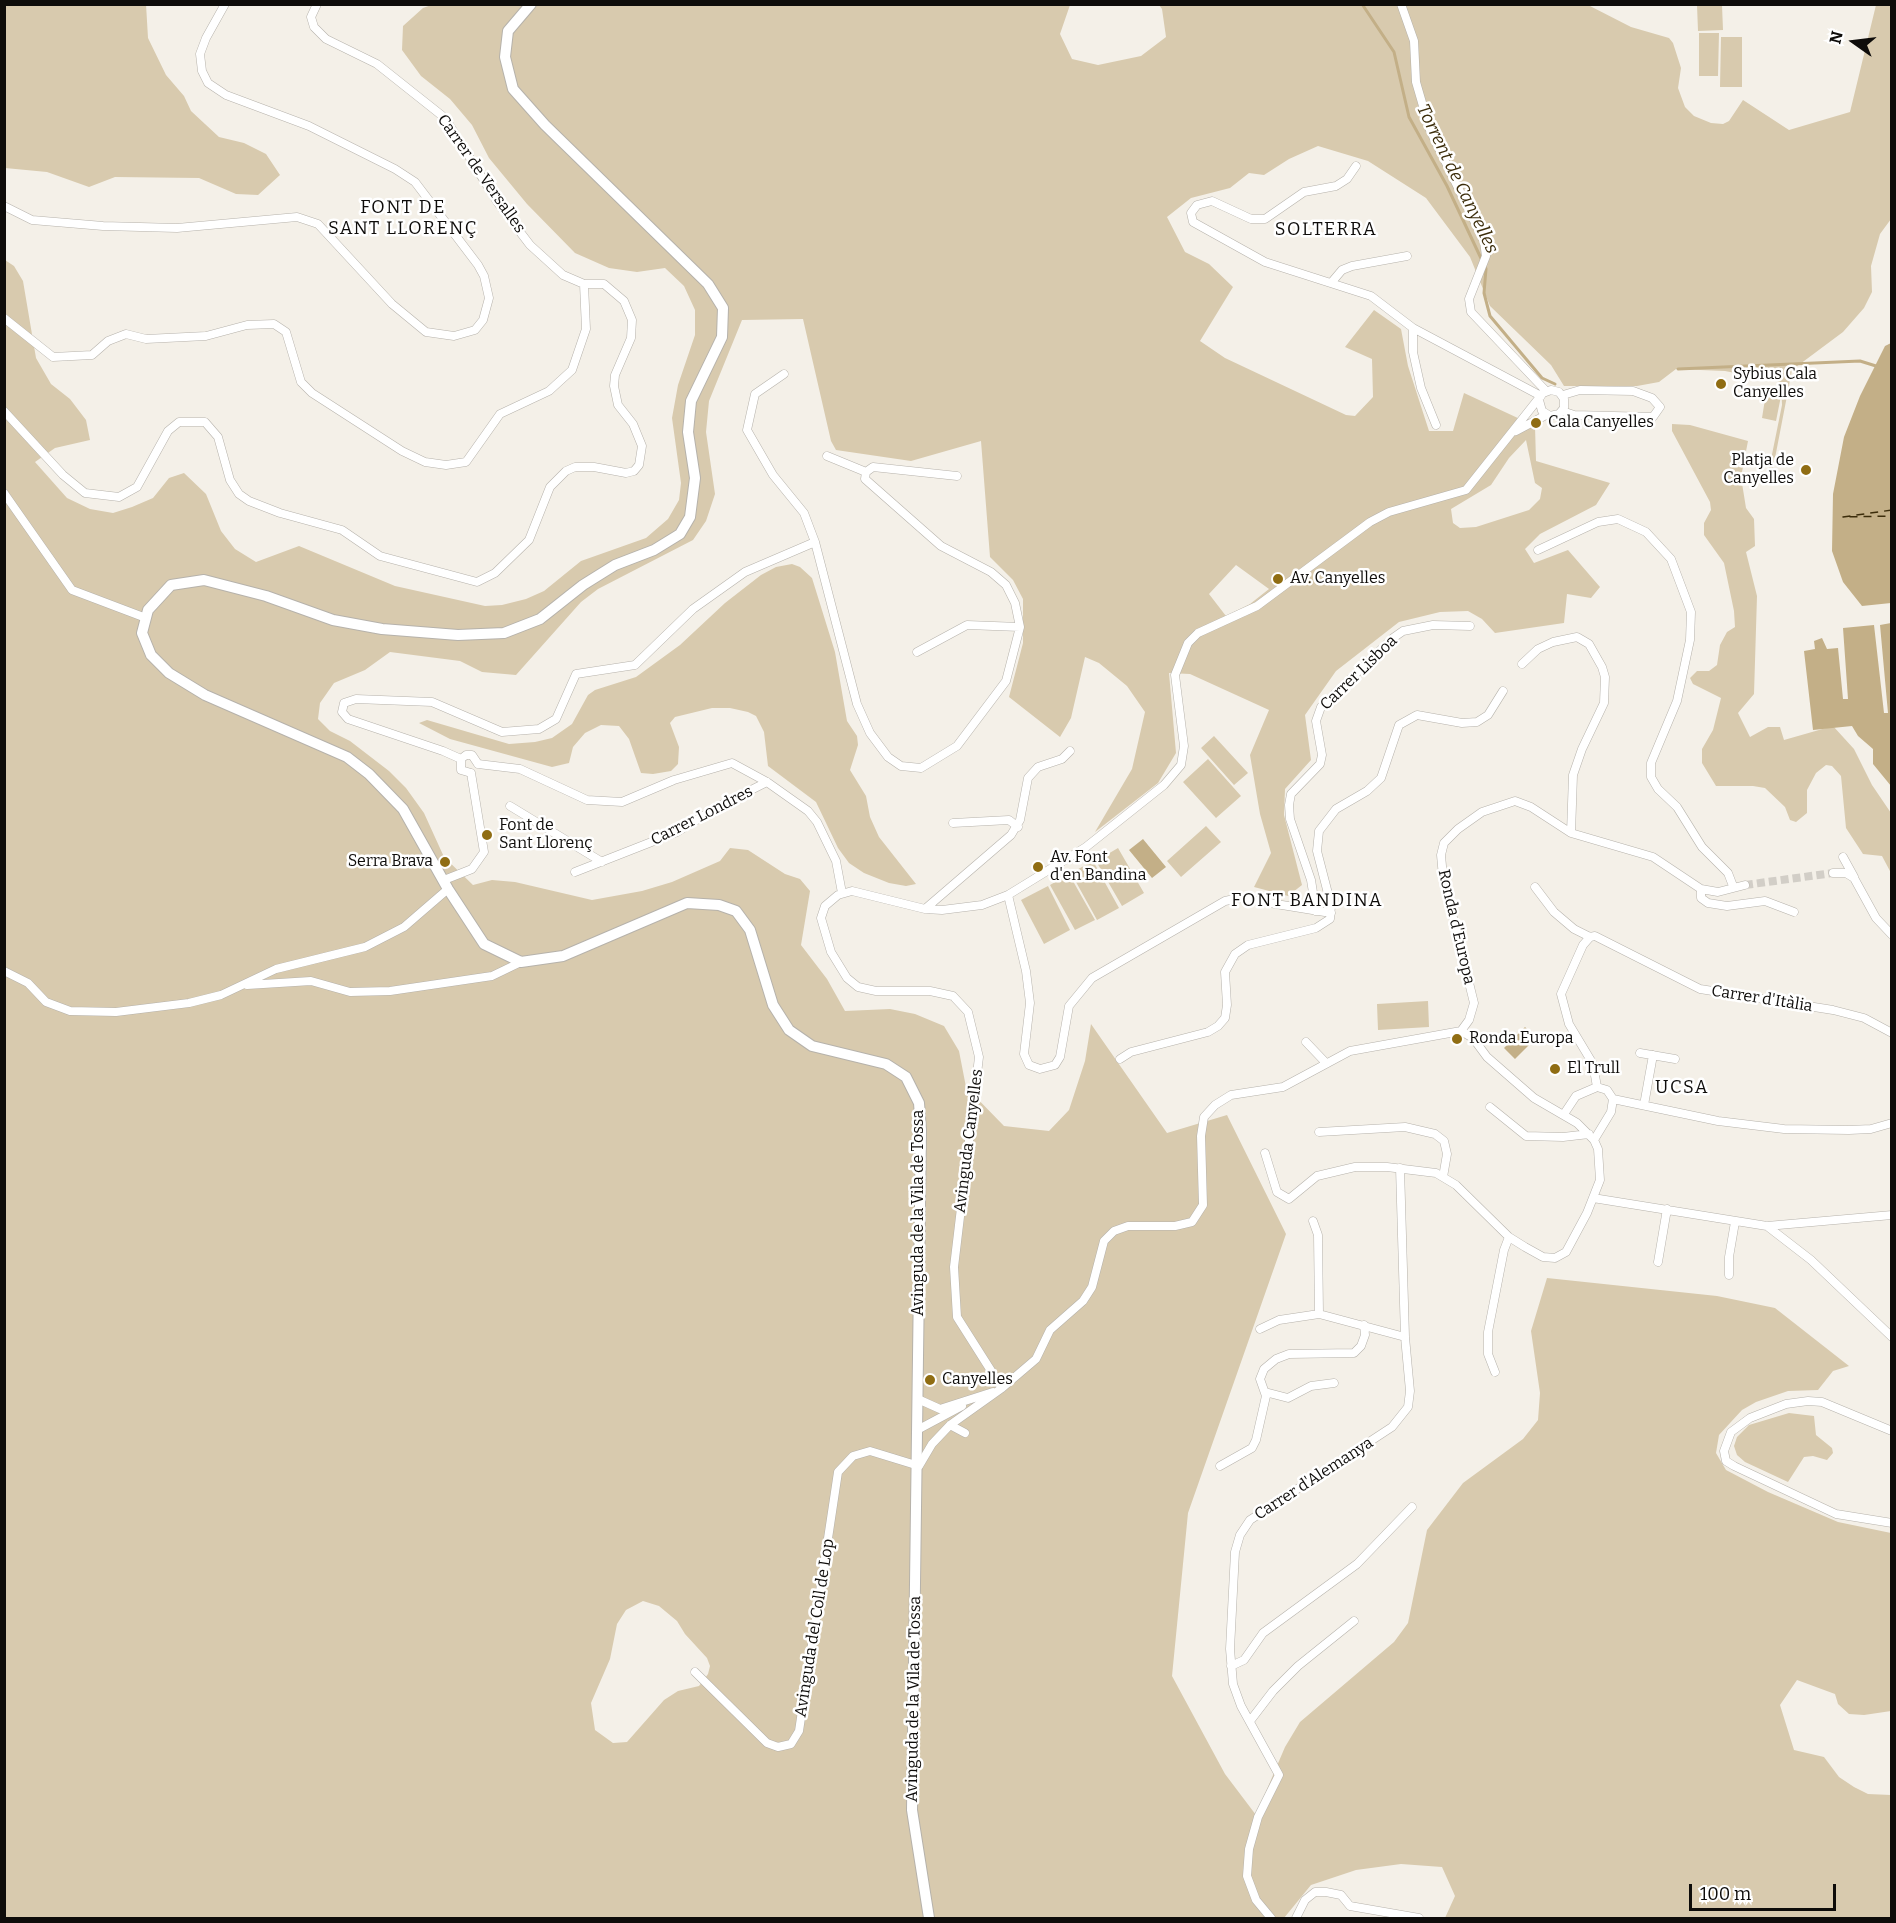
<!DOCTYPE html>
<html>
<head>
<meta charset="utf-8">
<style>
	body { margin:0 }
	#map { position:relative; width:1896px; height:1923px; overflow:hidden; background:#f4f0e8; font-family:Bitter,serif }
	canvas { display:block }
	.frame { position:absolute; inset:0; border:6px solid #0e0c0a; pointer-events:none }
	.north { position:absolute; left:1824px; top:12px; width:60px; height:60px; -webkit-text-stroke:4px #fff; paint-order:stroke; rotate:284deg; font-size:16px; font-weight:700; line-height:24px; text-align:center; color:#0e0c0a }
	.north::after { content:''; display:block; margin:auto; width:21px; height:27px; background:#0e0c0a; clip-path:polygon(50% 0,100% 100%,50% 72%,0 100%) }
	.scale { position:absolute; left:1689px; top:1884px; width:147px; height:27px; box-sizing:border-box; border:3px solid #0e0c0a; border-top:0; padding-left:8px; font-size:18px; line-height:21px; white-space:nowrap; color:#0e0c0a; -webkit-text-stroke:4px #fff; paint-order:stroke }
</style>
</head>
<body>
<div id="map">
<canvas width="1896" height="1923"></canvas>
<div class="frame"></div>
<div class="north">N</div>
<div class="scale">100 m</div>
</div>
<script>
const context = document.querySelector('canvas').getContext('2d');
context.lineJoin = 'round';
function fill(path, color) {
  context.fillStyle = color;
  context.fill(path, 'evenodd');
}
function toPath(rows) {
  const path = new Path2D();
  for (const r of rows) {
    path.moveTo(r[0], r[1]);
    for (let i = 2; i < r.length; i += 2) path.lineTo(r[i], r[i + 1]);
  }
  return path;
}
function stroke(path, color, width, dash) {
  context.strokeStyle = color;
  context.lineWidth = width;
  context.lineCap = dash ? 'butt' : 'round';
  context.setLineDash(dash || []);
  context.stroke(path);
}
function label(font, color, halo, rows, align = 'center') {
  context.font = font + ' Bitter,serif';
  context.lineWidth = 5;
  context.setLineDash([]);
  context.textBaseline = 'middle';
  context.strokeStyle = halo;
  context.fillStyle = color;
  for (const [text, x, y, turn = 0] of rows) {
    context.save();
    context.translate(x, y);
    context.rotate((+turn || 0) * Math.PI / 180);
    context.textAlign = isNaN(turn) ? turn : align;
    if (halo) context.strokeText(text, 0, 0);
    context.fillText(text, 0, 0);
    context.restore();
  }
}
const green = toPath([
	[146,4,148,38,166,75,184,96,191,111,219,137,244,143,266,154,280,175,258,195,236,194,199,178,115,177,89,187,47,172,5,168,5,5],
	[434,4,1070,5,1060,34,1072,59,1098,65,1141,56,1166,37,1162,9,1159,5,1588,5,1631,27,1669,38,1673,43,1681,68,1678,88,1685,107,1694,116,1711,123,1723,124,1729,121,1743,100,1789,130,1850,112,1876,5,1891,5,1891,219,1880,234,1871,266,1872,292,1864,308,1843,332,1792,370,1770,484,1766,484,1782,405,1781,382,1725,371,1676,369,1659,382,1637,386,1564,386,1551,365,1490,306,1470,257,1426,198,1368,161,1318,146,1289,159,1264,175,1249,173,1230,188,1191,198,1167,217,1185,252,1209,264,1233,287,1200,341,1225,358,1346,415,1355,416,1373,397,1372,359,1345,347,1374,310,1401,329,1408,366,1429,431,1453,431,1464,393,1535,426,1536,461,1610,483,1596,505,1540,534,1525,549,1534,563,1568,550,1600,587,1591,598,1567,594,1564,623,1495,633,1482,619,1468,611,1440,612,1399,622,1336,671,1305,715,1311,760,1285,789,1284,815,1302,885,1288,896,1254,887,1271,853,1260,814,1250,755,1269,710,1190,674,1169,673,1176,753,1158,783,1095,832,1132,769,1145,712,1127,686,1099,663,1085,657,1071,718,1060,737,1009,697,1023,643,1023,599,1013,580,990,557,981,441,911,461,836,450,831,441,803,319,742,320,709,401,706,432,715,494,706,521,693,540,598,589,581,602,516,675,482,672,460,661,390,652,365,670,334,683,320,703,318,719,330,731,350,741,389,771,406,788,424,813,444,857,473,885,492,880,515,882,592,900,642,891,672,882,720,861,730,848,748,850,785,874,800,879,810,891,801,945,827,979,845,1011,890,1009,915,1014,944,1026,959,1051,966,1087,1004,1126,1049,1131,1069,1110,1085,1061,1091,1024,1167,1133,1227,1115,1286,1234,1188,1513,1172,1676,1225,1774,1256,1815,1285,1747,1300,1722,1394,1642,1408,1623,1427,1530,1463,1483,1523,1439,1538,1420,1540,1393,1531,1331,1547,1278,1717,1296,1775,1308,1849,1366,1833,1371,1818,1390,1788,1391,1756,1402,1742,1410,1719,1435,1716,1453,1726,1470,1768,1492,1838,1522,1891,1533,1891,1711,1864,1715,1849,1714,1838,1704,1835,1694,1797,1680,1780,1705,1794,1750,1824,1757,1839,1777,1854,1787,1868,1794,1891,1795,1891,1918,1445,1918,1455,1896,1442,1867,1401,1864,1356,1870,1311,1885,1284,1918,5,1918,5,260,14,266,23,281,36,358,51,384,70,399,86,420,90,440,55,448,35,462,67,498,90,509,113,513,132,507,153,498,169,478,184,473,206,494,221,531,235,549,256,562,299,546,395,586,485,606,502,605,526,599,544,591,581,561,646,538,668,519,679,500,681,483,672,418,678,385,695,335,695,310,684,286,665,268,637,272,609,268,575,253,527,204,489,158,472,125,450,99,421,76,402,50,403,26,423,8],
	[1526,440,1535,483,1542,488,1540,499,1529,510,1476,527,1460,528,1453,523,1451,509,1491,485,1509,458],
	[1236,565,1269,589,1250,604,1226,616,1209,594],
	[643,1601,659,1606,677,1621,685,1634,707,1658,710,1666,708,1674,699,1686,678,1691,664,1700,627,1742,613,1743,595,1730,591,1703,610,1659,617,1624,626,1610],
	[1697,5,1722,5,1723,30,1698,31],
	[1699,33,1719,33,1718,76,1699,76],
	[1721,37,1742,37,1742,87,1720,87],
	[1766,393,1781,396,1776,421,1762,418],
	[1672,424,1690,425,1748,441,1741,477,1746,508,1754,519,1755,546,1746,552,1757,596,1754,694,1738,713,1750,737,1768,727,1780,727,1784,740,1833,726,1854,749,1872,785,1891,813,1891,873,1882,856,1863,854,1846,828,1841,776,1832,766,1826,765,1816,773,1807,790,1807,813,1796,822,1790,820,1785,807,1765,788,1753,786,1716,786,1702,763,1702,749,1713,730,1721,698,1693,684,1690,678,1697,671,1709,671,1717,665,1720,645,1727,632,1735,627,1734,611,1724,563,1704,535,1704,523,1711,510,1710,502,1672,431],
	[792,564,800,567,812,578,835,652,847,721,857,736,858,745,850,770,866,796,870,817,879,837,916,884,906,886,889,883,864,873,849,863,838,848,816,802,768,766,764,732,756,716,748,712,730,708,712,708,675,717,670,723,679,747,678,764,671,771,653,774,641,773,629,739,619,726,601,725,585,733,573,747,569,763,552,767,450,739,419,723,427,720,509,744,535,742,552,738,572,724,588,695,595,690,636,677,680,645,725,603,761,575,776,567],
	[1214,736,1248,773,1234,785,1201,748],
	[1208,759,1241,796,1216,818,1183,782],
	[1206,826,1221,842,1181,877,1167,861],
	[1118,848,1144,893,1122,906,1096,861],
	[1093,861,1119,908,1097,920,1071,873],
	[1069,874,1095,920,1075,930,1050,885],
	[1048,886,1070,930,1044,944,1021,900],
	[1428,1001,1429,1027,1378,1030,1377,1004],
	[1789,1413,1814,1416,1816,1435,1832,1448,1833,1453,1827,1460,1813,1456,1804,1457,1788,1482,1745,1462,1737,1455,1734,1446,1737,1437,1749,1425]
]);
const water = toPath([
	[1891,343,1891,603,1862,606,1843,582,1832,551,1833,494,1844,437,1860,396,1885,346],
	[1891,623,1892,623,1891,786,1873,764,1873,749,1858,736,1852,726,1813,730,1804,651,1815,649,1814,641,1822,638,1827,649,1838,648,1843,699,1848,699,1843,628,1874,625,1884,713,1888,713,1880,625],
	[1143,839,1166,867,1152,878,1129,850],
	[1525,1027,1536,1038,1515,1059,1504,1048]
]);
const stream = toPath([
	[1362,4,1394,52,1409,117,1447,186,1486,269,1484,293,1490,316,1542,378,1555,384],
	[1678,369,1860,361,1876,366]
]);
const ferry = toPath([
	[1892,510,1843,517,1892,516]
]);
const minorTunnel = toPath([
	[1745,885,1833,873]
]);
const minor = toPath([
	[1401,4,1414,41,1416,82,1430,130,1484,241,1486,256,1469,299,1471,312,1546,391],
	[1356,166,1347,179,1336,186,1304,192,1265,219,1251,219,1212,201,1197,205,1191,213,1193,222,1265,262,1371,296,1413,328,1541,396],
	[4,206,32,220,103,226,177,228,297,217,318,224,392,304,426,332,454,336,475,330,483,320,489,298,484,276,478,265,415,182,395,169,309,126,226,95,208,83,202,71,200,54,206,38,225,4],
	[1331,283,1342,270,1352,266,1407,256],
	[4,318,53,357,92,355,108,341,126,334,146,339,206,336,247,325,274,324,286,332,301,382,312,393,402,451,425,462,446,465,466,462,500,414,549,391,572,370,586,329,584,284],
	[1413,328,1413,352,1421,388,1436,425],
	[784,374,755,394,747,430,773,475,804,513,815,542,857,704,870,733,888,757,901,766,921,768,957,746,1006,681,1020,627,1015,603,1006,585,991,572,941,546,865,479,866,472,873,467,957,476],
	[4,411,63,475,85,493,119,497,137,487,168,431,179,422,205,422,218,437,230,480,239,494,249,501,280,513,342,530,380,556,477,582,495,573,529,540,550,487,566,471,575,467,594,467,626,473,634,471,639,465,642,446,633,424,618,405,614,386,615,375,631,338,632,320,624,301,604,284,584,284,563,275,530,245,498,203,445,118,377,64,326,39,314,27,311,17,317,4],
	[1562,411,1574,415,1653,417,1660,407,1652,398,1633,391,1580,390,1563,395],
	[1516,431,1546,415],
	[827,456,866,472],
	[4,493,72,590,146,618],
	[1538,550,1598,522,1618,519,1646,532,1671,559,1691,612,1690,640,1677,701,1651,763,1651,777,1658,789,1677,807,1702,847,1728,873,1733,886],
	[917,652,967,625,1020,627],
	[1522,664,1538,649,1553,642,1577,637,1589,644,1602,667,1605,677,1604,703,1582,749,1573,775,1571,833],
	[461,759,443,751,348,719,342,712,344,703,356,699,432,702,502,732,539,729,556,719,576,674,635,665,693,609,745,572,815,542],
	[461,759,466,755,472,755,478,764],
	[461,759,461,770,471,773],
	[478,764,520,769,587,800,622,802,674,780,732,763,767,782,808,811,817,822,836,861,842,893],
	[510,806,602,862],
	[953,823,1009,820,1018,827],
	[1843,857,1854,877],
	[575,872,677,832,723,804,767,782],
	[1833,873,1846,873,1854,878,1876,918,1892,935],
	[444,880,472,869,484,852,471,773],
	[1535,887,1554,912,1574,929,1590,937],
	[1701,889,1701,898,1708,903,1727,906,1765,901,1794,912],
	[1008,895,1026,971,1030,1003,1024,1054,1029,1065,1040,1069,1055,1065,1060,1057,1069,1006,1092,978,1225,901,1239,898,1331,913],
	[925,909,1011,835,1020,820,1028,778,1038,767,1062,759,1070,751],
	[1316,911,1311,880,1290,819,1289,805,1291,794,1320,764,1322,755,1316,721,1321,707,1393,638,1403,631,1433,625,1470,626],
	[4,971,28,983,46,1002,70,1011,116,1012,189,1003,221,995,276,969,365,947,404,927,448,889],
	[247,985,311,981,350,992,390,991,492,976,521,962],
	[1306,1042,1326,1063],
	[1640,1053,1675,1059],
	[1120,1059,1131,1052,1208,1032,1218,1026,1225,1018,1227,1005,1225,972,1235,954,1248,945,1316,928,1330,919,1331,905,1317,851,1319,831,1336,809,1367,791,1381,778,1399,725,1417,715,1462,723,1477,722,1488,715,1503,691],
	[1597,1087,1593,1064,1569,1024,1561,994,1583,945,1590,937,1595,936,1700,989,1833,1010,1864,1018,1892,1033],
	[1613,1099,1718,1121,1784,1129,1849,1130,1871,1129,1892,1123],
	[1644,1105,1653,1055],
	[1490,1107,1526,1136,1563,1137,1589,1134],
	[1564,1114,1576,1096,1597,1087,1607,1090,1613,1099,1611,1112,1594,1140],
	[1319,1132,1405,1127,1435,1134,1444,1141,1447,1154,1443,1177],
	[1265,1153,1277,1192,1289,1199,1317,1176,1355,1167,1387,1167,1436,1173,1456,1185,1509,1237,1525,1247,1543,1257,1555,1258,1566,1252,1587,1213,1600,1180,1598,1149,1594,1140,1577,1123,1534,1098,1487,1057,1473,1038,1461,1031,1469,1020,1474,1003,1443,877,1441,855,1444,843,1458,829,1482,812,1515,801,1531,807,1571,833,1653,857,1701,889,1718,892,1745,885],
	[1593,1198,1767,1226,1892,1215],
	[1313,1221,1318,1235,1319,1314],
	[1767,1226,1811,1260,1892,1337],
	[1658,1262,1667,1209],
	[1729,1275,1729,1257,1735,1222],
	[1260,1329,1279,1320,1319,1314,1405,1337],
	[1495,1372,1488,1354,1488,1332,1504,1250,1509,1237],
	[1002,1388,957,1317,954,1267,979,1057,968,1012,953,996,930,991,876,991,858,987,847,978,831,952,821,918,825,906,838,895,852,891,925,909,942,910,982,905,1008,895,1086,847,1164,785,1181,765,1184,746,1175,675,1188,643,1198,633,1257,606,1370,522,1389,512,1466,490,1543,393,1551,390,1559,392,1564,399,1564,408,1559,414,1550,416,1542,411,1539,400],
	[1265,1392,1288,1398,1311,1386,1334,1383],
	[920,1400,940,1409,993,1392],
	[950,1425,965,1433],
	[919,1429,962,1406],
	[1892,1431,1822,1402,1808,1401,1786,1404,1750,1418,1731,1432,1724,1451,1726,1461,1734,1466,1836,1514,1892,1523],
	[1220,1466,1252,1448,1256,1440,1266,1396,1260,1379,1264,1369,1276,1359,1289,1354,1354,1353,1361,1346,1365,1335,1364,1325],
	[1231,1666,1244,1660,1263,1633,1357,1564,1412,1507],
	[695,1672,767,1743,778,1747,791,1744,799,1731,838,1472,853,1456,870,1451,919,1466,932,1444,950,1425,1002,1388,1036,1359,1050,1330,1083,1301,1092,1287,1104,1241,1114,1231,1128,1226,1175,1226,1192,1222,1203,1205,1201,1136,1204,1117,1215,1105,1231,1095,1283,1087,1350,1051,1461,1031],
	[1250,1721,1273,1691,1298,1666,1354,1621],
	[1271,1918,1256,1900,1247,1876,1249,1849,1258,1817,1279,1775,1241,1706,1233,1684,1230,1649,1235,1552,1240,1535,1250,1520,1392,1427,1408,1407,1410,1391,1405,1337,1400,1168],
	[1296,1918,1305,1900,1315,1892,1326,1892,1341,1895,1350,1906,1419,1918]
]);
const secondary = toPath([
	[531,4,508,31,505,57,513,89,545,125,708,284,723,308,722,337,691,401,688,432,695,478,690,517,680,534,654,550,615,565,583,585,540,619,504,633,458,635,382,629,333,620,266,596,204,580,171,585,148,610,142,633,151,655,169,673,205,695,347,757,369,774,403,809,448,889,484,944,521,962,563,956,687,903,719,905,736,911,750,930,773,1005,789,1030,812,1046,886,1064,906,1077,919,1103,921,1130,912,1810,929,1918]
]);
const markers = [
	[1721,384,6,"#906d13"],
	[1536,423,6,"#906d13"],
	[1806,470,6,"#906d13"],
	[1278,579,6,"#906d13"],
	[487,835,6,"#906d13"],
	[445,862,6,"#906d13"],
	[1038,867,6,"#906d13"],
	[1457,1039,6,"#906d13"],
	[1555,1069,6,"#906d13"],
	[930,1380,6,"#906d13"]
];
const streetNames = [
	["Carrer de Versalles",481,174,55],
	["Carrer Lisboa",1359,673,-44],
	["Carrer Londres",702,816,-27],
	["Ronda d'Europa",1456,927,77],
	["Carrer d'Itàlia",1762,999,9],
	["Avinguda Canyelles",969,1141,-83],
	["Avinguda de la Vila de Tossa",919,1213,-90],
	["Carrer d'Alemanya",1314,1479,-33],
	["Avinguda del Coll de Lop",815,1628,-81],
	["Avinguda de la Vila de Tossa",914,1699,-89]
];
const poiNames = [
	["Sybius Cala",1733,375],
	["Canyelles",1733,393],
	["Cala Canyelles",1548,423],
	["Platja de",1794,461,"right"],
	["Canyelles",1794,479,"right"],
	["Av. Canyelles",1290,579],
	["Font de",499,826],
	["Sant Llorenç",499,844],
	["Av. Font",1050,858],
	["d'en Bandina",1050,876],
	["Serra Brava",433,862,"right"],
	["Ronda Europa",1469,1039],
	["El Trull",1567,1069],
	["Canyelles",942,1380]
];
const waterNames = [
	["Torrent de Canyelles",1457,179,64]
];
const neighbourhoodNames = [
	["FONT DE",403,208],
	["SANT LLORENÇ",403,229],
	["SOLTERRA",1326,230],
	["FONT BANDINA",1307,901],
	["UCSA",1682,1088]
];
fill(green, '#d8caae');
fill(water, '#c3af87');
stroke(stream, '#c3af87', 3);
stroke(ferry, '#3c2d0b', 1.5, [8, 6]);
stroke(minorTunnel, '#d2cec7', 8, [8, 4]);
stroke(minor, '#b6b2ab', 9);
stroke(secondary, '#b6b2ab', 12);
stroke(minor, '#fff', 8);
stroke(secondary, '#fff', 10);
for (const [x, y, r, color] of markers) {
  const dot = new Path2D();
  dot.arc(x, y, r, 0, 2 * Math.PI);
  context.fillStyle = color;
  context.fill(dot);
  stroke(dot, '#fff', 2);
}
label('16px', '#0e0c0a', '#fff', streetNames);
label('16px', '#0e0c0a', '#fff', poiNames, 'left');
label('italic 18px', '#3c2d0b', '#fff', waterNames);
context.letterSpacing = '1.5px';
label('18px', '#0e0c0a', '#fff', neighbourhoodNames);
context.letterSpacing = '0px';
</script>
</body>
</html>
